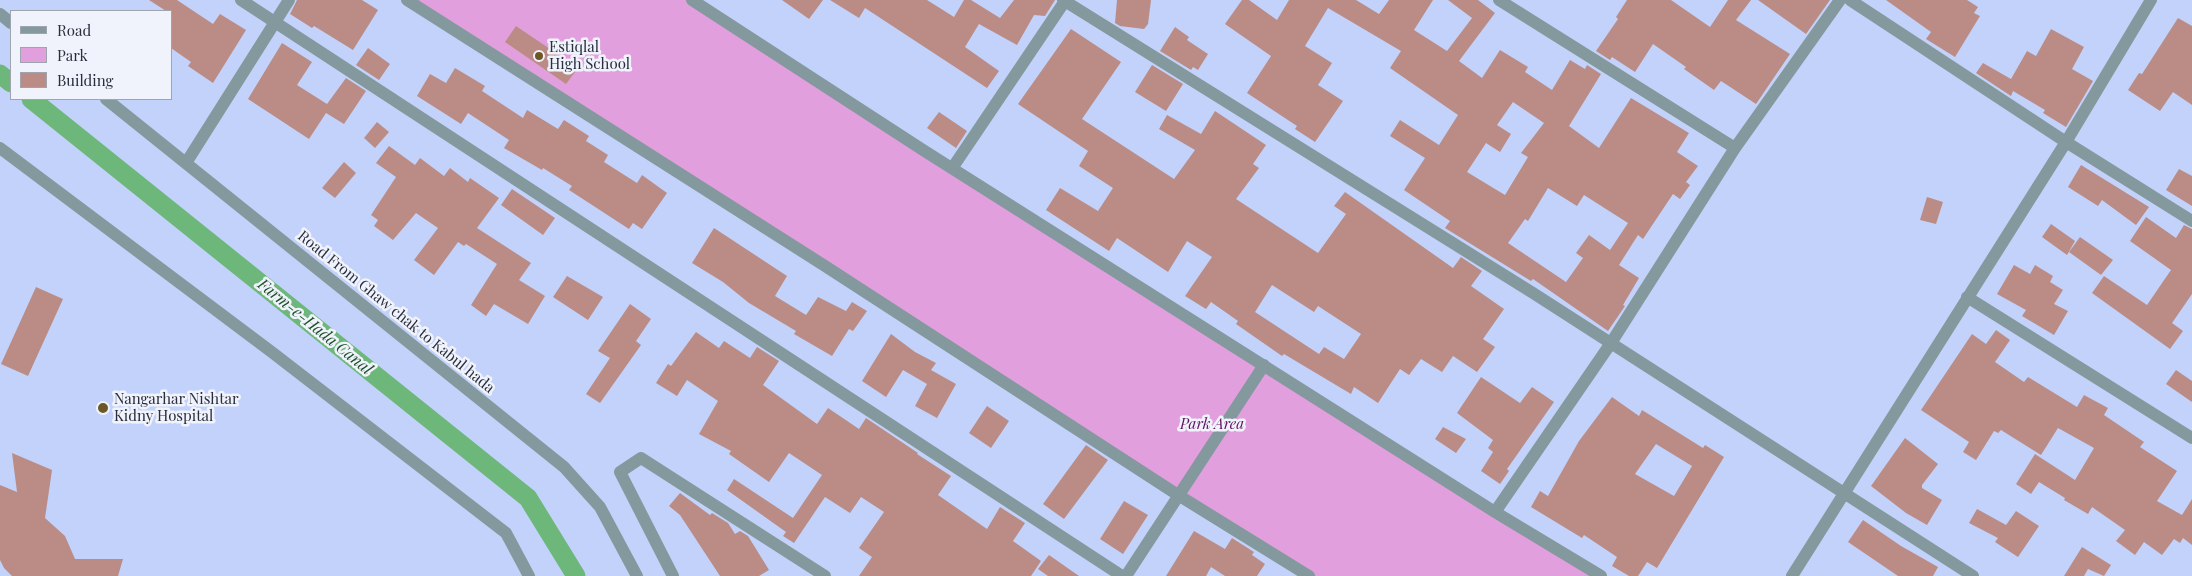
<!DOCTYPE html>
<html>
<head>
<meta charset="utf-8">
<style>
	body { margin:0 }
	#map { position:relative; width:2192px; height:576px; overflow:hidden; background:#c2d2fa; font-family:"Playfair Display",serif }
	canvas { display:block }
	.legend { position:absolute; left:10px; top:10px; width:162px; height:90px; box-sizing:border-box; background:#f0f3fb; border:1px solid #a0a4af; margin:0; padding:6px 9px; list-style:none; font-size:15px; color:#282e3d }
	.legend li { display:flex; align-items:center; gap:10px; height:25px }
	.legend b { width:25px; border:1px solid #a0a4af }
</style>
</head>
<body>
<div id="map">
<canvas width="2192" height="576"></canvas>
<ul class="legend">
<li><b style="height:6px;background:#83999d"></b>Road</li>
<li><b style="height:14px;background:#e29fde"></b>Park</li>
<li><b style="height:14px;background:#bb8c85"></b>Building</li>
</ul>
</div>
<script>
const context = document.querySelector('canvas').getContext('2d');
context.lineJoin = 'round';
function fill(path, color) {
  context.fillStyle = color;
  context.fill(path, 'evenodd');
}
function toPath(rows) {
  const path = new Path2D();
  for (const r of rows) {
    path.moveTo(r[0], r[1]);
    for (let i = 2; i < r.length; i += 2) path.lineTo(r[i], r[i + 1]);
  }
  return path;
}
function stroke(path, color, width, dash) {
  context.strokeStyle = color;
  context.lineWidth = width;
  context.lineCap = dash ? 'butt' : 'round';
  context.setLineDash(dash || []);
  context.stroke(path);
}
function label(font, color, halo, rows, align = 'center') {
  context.font = font + ' "Playfair Display",serif';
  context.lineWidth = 5;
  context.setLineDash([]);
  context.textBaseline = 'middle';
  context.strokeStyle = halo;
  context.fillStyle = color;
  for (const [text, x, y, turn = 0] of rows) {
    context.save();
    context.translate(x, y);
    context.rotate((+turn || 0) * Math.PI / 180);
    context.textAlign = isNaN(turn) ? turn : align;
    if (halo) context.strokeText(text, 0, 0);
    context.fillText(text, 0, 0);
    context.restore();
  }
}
const green = toPath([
	[407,0,692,0,1601,576,1309,576]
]);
const canal = toPath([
	[0,74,11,83],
	[31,99,528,498,576,576]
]);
const building = toPath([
	[149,0,177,0,213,24,220,14,246,30,213,83,188,66,191,62,171,48,171,11,166,11],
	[297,0,362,0,378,10,353,50,314,26,312,28,290,14],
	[782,0,823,0,809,19],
	[830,0,927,0,954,17,964,0,971,0,1000,18,1014,0,1055,0,1045,16,1034,15,1017,45,979,24,965,47,999,71,987,88,865,8,859,18],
	[1117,0,1151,0,1148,24,1144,29,1120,26,1115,23],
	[1242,0,1249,0,1277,20,1289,0,1356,0,1379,14,1389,0,1433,0,1414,30,1447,51,1472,18,1448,0,1478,0,1495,13,1459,61,1482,78,1500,50,1528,67,1525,72,1552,90,1570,60,1585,69,1587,65,1601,74,1569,126,1599,148,1631,98,1689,133,1677,152,1698,166,1686,182,1690,185,1680,199,1673,194,1643,239,1638,235,1619,265,1639,278,1623,305,1625,306,1608,331,1533,279,1531,281,1445,228,1450,221,1404,190,1425,158,1390,136,1400,120,1439,145,1458,115,1390,68,1401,51,1328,8,1305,46,1332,63,1318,85,1343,101,1315,142,1295,129,1297,126,1247,93,1271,56,1225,24],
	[1513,102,1544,123,1521,153,1528,157,1505,195,1467,172,1486,143,1500,152,1511,134,1497,125],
	[1548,188,1577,206,1584,195,1628,223,1610,250,1589,235,1576,253,1583,258,1566,282,1508,243,1525,219,1528,221],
	[1627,0,1671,0,1710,27,1728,0,1751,0,1736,20,1790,54,1756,104,1721,81,1714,90,1684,69,1686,67,1653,44,1635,72,1612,57,1610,60,1596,51,1618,19,1616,17],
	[1758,0,1830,0,1806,34],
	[1886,0,1967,0,1978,7,1974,13,1980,16,1955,57,1926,39,1931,32],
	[2178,18,2192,26,2192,105,2173,92,2160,111,2128,90,2139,73,2142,74],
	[516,26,578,68,566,84,505,42],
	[1175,27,1189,37,1187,40,1208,54,1198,70,1193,67,1191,70,1160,51],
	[1071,29,1121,62,1082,119,1174,179,1195,150,1159,129,1167,115,1201,134,1215,111,1266,145,1253,164,1259,168,1236,199,1318,253,1346,214,1334,206,1345,192,1453,268,1461,257,1482,271,1471,286,1504,309,1483,339,1495,347,1477,372,1453,356,1442,372,1421,359,1409,375,1400,369,1378,403,1354,387,1351,394,1284,354,1282,356,1236,324,1238,321,1211,302,1206,309,1185,296,1212,257,1187,241,1168,272,1117,238,1109,251,1046,210,1060,188,1098,211,1113,188,1079,166,1088,151,1018,104],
	[1272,285,1314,312,1318,306,1361,334,1344,359,1324,347,1319,354,1255,312],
	[2051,29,2084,47,2072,69,2093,81,2066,127,2043,113,2045,110,2013,91,2011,96,1976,73,1983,63,2011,79,2027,51,2036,56],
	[282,43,312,62,297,85,327,104,346,78,366,91,344,124,326,113,309,139,248,99],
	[368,48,390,64,379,80,356,65],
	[1152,65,1183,84,1166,111,1135,92],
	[455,68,485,86,482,91,523,118,527,110,558,129,564,120,589,136,586,141,608,155,604,162,637,183,642,175,667,193,642,229,633,223,629,229,569,190,572,186,543,168,542,170,504,148,509,140,468,113,461,124,417,96,430,74,446,83],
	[939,112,967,131,956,148,927,128],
	[377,122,389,132,375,148,364,138],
	[389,146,415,165,420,158,444,176,450,168,468,182,470,178,499,198,477,228,531,263,519,280,545,296,528,324,494,304,486,316,471,305,497,264,466,244,464,246,458,242,434,275,414,260,438,228,416,213,393,240,374,226,378,220,371,215,396,177,376,163],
	[344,162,356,173,335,198,322,188],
	[2081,165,2149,207,2136,225,2102,200,2098,206,2068,187],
	[2179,169,2192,176,2192,206,2166,190],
	[512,189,555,218,543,235,501,205],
	[1927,197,1943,202,1936,224,1920,220],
	[2146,217,2176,238,2184,225,2192,229,2192,294,2172,323,2183,331,2170,349,2092,293,2104,276,2147,305,2171,270,2130,241],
	[2051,224,2075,241,2067,255,2042,237],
	[714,228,787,276,775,296,806,315,818,297,846,311,852,302,867,311,853,331,849,329,832,356,794,334,796,331,749,303,723,282,692,263],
	[2080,237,2113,260,2101,275,2069,252],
	[2014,265,2030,274,2035,265,2053,276,2050,282,2063,290,2054,304,2068,311,2054,335,2022,316,2026,310,1997,294],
	[567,276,603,297,588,320,553,297],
	[36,287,63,299,28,376,1,364],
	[630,304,651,319,636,341,641,345,600,403,586,394,610,358,598,351],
	[1996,330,2010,340,1995,362,2024,382,2028,377,2077,407,2084,395,2108,408,2104,415,2144,442,2140,447,2177,471,2157,501,2182,515,2192,499,2192,545,2183,538,2180,543,2174,539,2162,555,2144,542,2135,555,2116,541,2125,530,2092,507,2088,514,2064,500,2065,498,2039,482,2031,494,2016,484,2035,454,2075,480,2094,448,2058,428,2041,455,2001,430,1998,433,1994,431,1976,460,1963,452,1969,442,1921,410,1972,334,1986,344],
	[696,332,719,348,724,341,750,358,757,347,779,361,763,385,817,424,828,408,859,429,866,418,918,453,917,454,951,476,938,495,987,529,1000,507,1025,523,1013,541,1041,561,1031,576,859,576,872,557,859,548,884,512,861,497,850,513,825,497,794,543,783,536,786,532,727,490,734,479,793,518,822,475,789,453,769,482,729,454,731,451,699,434,718,401,687,380,677,396,656,383,668,364,671,366],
	[891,334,915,352,936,363,931,370,956,384,937,418,915,406,927,384,903,370,886,397,862,381],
	[2176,370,2192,381,2192,402,2166,384],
	[1481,377,1520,403,1532,387,1554,402,1507,469,1509,471,1500,484,1481,471,1493,452,1488,448,1493,440,1457,413],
	[1612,397,1639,416,1642,410,1703,448,1705,445,1724,457,1657,568,1647,562,1638,576,1629,576,1612,566,1617,557,1584,535,1582,538,1531,507,1540,491,1548,496,1579,441],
	[1656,444,1692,466,1674,496,1635,474],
	[987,406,1009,421,991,448,969,433],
	[1443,427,1466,439,1456,453,1435,439],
	[1905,438,1938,464,1922,485,1922,488,1942,500,1927,525,1906,513,1871,486],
	[1086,445,1108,460,1064,519,1043,504],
	[12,453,52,470,45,518,65,536,75,559,123,559,118,576,12,576,4,568,0,560,0,485,17,492],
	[680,493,710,515,712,513,728,523,735,534,740,531,748,536,769,570,759,576,720,576,680,515,669,506],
	[1124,501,1148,515,1123,554,1100,539],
	[1977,509,2006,525,2016,511,2039,526,2018,557,1995,542,1998,538,1969,523],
	[1863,520,1901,546,1938,567,1933,576,1898,576,1848,542],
	[1194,531,1225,549,1232,538,1254,552,1252,555,1265,564,1257,576,1225,576,1211,567,1206,576,1166,576],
	[2082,547,2111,565,2104,576,2088,569,2084,576,2064,576],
	[1049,555,1079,576,1048,576,1038,569]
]);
const minor = toPath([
	[241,0,1122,576],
	[407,0,825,266,1178,495,1309,576],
	[692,0,923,150,1495,512,1601,576],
	[1063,0,1533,293,1973,576],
	[1499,0,1735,148],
	[1850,0,2066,142,2192,221],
	[0,14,11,23],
	[106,99,564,467,600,507,637,576],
	[0,148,273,353,506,533,529,576],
	[186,163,289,0],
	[953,167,1065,1],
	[1967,297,2192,438],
	[1495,512,1611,343,1735,148,1840,0],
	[673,576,620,472,641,458,825,576],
	[1126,576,1264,365],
	[1792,576,2066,142,2151,0]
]);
const markers = [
	[539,56,5,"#6b5826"],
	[103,408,6,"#6b5826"]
];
const poiNames = [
	["Estiqlal",549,47],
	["High School",549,64],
	["Nangarhar Nishtar",114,399],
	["Kidny Hospital",114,416]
];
const streetNames = [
	["Road From Ghaw chak to Kabul hada",396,312,39]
];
const parkNames = [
	["Park Area",1212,424]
];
const waterNames = [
	["Farm-e-Hada Canal",315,327,39]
];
fill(green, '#e29fde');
stroke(canal, '#6eb77a', 19);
fill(building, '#bb8c85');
stroke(minor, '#83999d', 12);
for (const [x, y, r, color] of markers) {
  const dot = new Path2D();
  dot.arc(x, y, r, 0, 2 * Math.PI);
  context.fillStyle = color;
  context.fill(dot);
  stroke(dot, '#f0f3fb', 2);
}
label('15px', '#282e3d', '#f0f3fb', poiNames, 'left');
label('15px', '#282e3d', '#f0f3fb', streetNames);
label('italic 15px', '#611060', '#f0f3fb', parkNames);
label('italic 16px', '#1b4f27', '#f0f3fb', waterNames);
</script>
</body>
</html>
